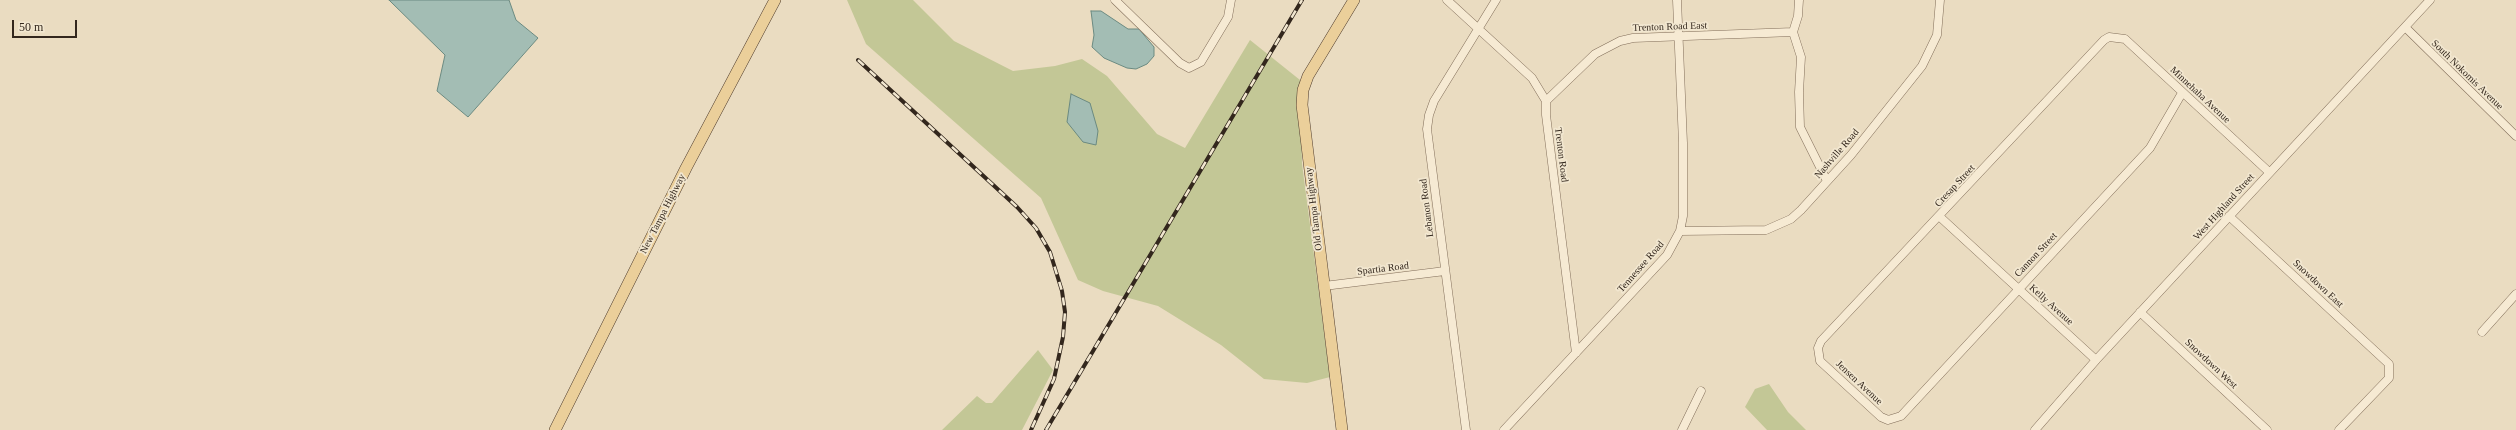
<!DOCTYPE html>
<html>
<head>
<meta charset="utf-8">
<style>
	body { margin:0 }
	#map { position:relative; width:2516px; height:430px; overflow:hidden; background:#eadcc1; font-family:Georgia,serif }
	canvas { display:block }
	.scale { position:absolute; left:12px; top:20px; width:65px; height:18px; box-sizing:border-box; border:2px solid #33271d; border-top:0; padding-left:5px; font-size:12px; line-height:14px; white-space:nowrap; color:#33271d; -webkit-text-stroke:3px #f2e7d0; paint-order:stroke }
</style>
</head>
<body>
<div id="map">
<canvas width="2516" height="430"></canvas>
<div class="scale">50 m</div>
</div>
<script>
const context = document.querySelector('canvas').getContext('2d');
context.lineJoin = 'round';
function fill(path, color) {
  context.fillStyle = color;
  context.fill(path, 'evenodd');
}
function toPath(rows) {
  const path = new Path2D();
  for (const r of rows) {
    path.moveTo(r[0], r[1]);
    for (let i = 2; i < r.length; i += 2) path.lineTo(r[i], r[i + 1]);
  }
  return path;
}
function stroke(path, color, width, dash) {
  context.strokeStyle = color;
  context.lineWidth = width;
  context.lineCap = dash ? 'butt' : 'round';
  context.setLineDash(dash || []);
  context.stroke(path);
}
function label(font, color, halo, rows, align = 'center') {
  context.font = font + ' Georgia,serif';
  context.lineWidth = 3.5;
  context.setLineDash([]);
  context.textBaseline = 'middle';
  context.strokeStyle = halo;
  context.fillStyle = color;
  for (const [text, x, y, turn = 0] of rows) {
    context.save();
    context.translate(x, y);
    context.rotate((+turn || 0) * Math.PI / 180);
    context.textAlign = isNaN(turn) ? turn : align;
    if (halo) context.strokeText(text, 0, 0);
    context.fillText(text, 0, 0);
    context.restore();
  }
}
const green = toPath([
	[847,0,913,0,954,41,1013,71,1055,66,1082,59,1107,76,1157,134,1185,148,1250,40,1300,80,1302,164,1330,377,1307,383,1264,379,1221,345,1158,306,1103,291,1078,280,1041,198,866,44],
	[1038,350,1053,370,1022,430,942,430,977,396,986,403,992,403],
	[1769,384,1788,412,1806,430,1767,430,1745,407,1755,389]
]);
const water = toPath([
	[389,0,509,0,516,20,538,38,468,117,437,91,445,55,389,0],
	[1091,11,1101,11,1128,29,1139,29,1154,47,1154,56,1147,64,1136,69,1127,68,1104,58,1092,47,1094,35,1091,11],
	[1071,94,1090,103,1098,131,1096,145,1083,142,1067,122,1071,94]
]);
const minor = toPath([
	[1115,0,1180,63,1189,68,1201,62,1228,17,1231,0],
	[1447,0,1532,78,1546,101,1546,115,1576,353],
	[1799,0,1798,16,1793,32,1801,57,1799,92,1800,127,1827,181],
	[2405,27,2516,136],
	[2182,93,2150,148,1901,416,1888,420,1881,417,1820,361,1818,348,1821,341,2104,40,2109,37,2125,39,2269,172],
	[1546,101,1595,54,1620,41,1633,38,1793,32],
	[2229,216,2389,364,2389,378,2339,430],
	[1940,217,2096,360],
	[1680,231,1766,230,1791,219,1801,210,1851,155,1922,66,1937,35,1940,0],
	[1324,286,1445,271],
	[2140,312,2267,430],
	[2482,332,2516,294],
	[1466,430,1427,129,1429,115,1434,101,1496,0],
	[1504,430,1667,255,1680,231,1683,216,1683,143,1677,0],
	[1682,430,1701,391],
	[2035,430,2096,360,2430,0]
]);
const major = toPath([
	[555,430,686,168,775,0],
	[1342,430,1302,105,1303,90,1308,76,1354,0]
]);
const rail = toPath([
	[858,60,1017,207,1036,228,1050,252,1062,291,1065,312,1063,337,1054,379,1031,430],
	[1046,430,1302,0]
]);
const streetNames = [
	["Trenton Road East",1670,27,-2],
	["South Nokomis Avenue",2467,75,44],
	["Minnehaha Avenue",2200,95,43],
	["Nashville Road",1837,154,-49],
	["Trenton Road",1561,155,83],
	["Cresap Street",1955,186,-47],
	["West Highland Street",2224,207,-48],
	["Lebanon Road",1427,208,-97],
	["Old Tampa Highway",1314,209,-97],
	["New Tampa Highway",663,214,-63],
	["Cannon Street",2036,255,-47],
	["Tennessee Road",1641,267,-49],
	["Spartia Road",1383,269,-7],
	["Snowdown East",2318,284,43],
	["Kelly Avenue",2051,305,42],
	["Snowdown West",2211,364,43],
	["Jensen Avenue",1859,383,43]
];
fill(green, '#c3c796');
fill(water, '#a3bdb4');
stroke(water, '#6b8a81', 1);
stroke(minor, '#826e5a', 9);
stroke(major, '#503d2e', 12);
stroke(minor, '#f6ead3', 8);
stroke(major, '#ebcf9a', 11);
stroke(rail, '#33271d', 4);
stroke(rail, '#f2e7d0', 2.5, [8]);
label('10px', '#33271d', '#f2e7d0', streetNames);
</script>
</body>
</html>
